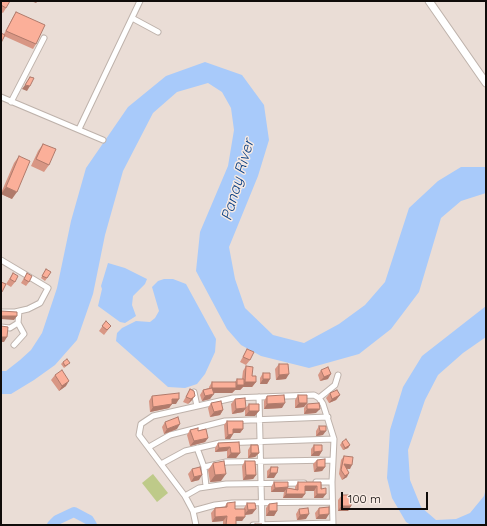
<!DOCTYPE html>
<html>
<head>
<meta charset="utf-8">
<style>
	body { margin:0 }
	#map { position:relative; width:487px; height:526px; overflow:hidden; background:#eaddd6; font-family:Quicksand,sans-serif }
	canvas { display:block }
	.frame { position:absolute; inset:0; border:2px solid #100c0a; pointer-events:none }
	.scale { position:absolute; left:341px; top:492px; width:87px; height:18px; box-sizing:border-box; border:2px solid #100c0a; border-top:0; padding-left:5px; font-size:12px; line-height:14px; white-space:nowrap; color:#100c0a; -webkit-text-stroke:3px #f7eae3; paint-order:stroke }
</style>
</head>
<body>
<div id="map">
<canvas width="487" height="526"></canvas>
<div class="frame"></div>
<div class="scale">100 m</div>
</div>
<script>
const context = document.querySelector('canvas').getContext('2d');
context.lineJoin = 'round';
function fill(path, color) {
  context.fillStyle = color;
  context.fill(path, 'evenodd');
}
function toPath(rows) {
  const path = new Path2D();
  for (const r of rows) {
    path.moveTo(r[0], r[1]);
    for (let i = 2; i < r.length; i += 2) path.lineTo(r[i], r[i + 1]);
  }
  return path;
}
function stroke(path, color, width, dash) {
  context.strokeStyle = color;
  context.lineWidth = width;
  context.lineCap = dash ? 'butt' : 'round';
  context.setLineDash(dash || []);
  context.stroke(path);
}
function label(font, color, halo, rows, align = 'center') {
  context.font = font + ' Quicksand,sans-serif';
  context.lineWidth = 3;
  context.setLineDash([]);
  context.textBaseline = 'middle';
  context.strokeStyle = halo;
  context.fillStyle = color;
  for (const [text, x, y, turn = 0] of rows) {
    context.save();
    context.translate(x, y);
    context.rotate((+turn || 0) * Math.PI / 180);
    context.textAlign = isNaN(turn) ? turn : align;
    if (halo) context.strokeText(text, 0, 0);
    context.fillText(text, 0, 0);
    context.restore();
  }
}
const green = toPath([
	[153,474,168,493,157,502,142,483]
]);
const water = toPath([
	[205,62,242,75,264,105,269,140,258,176,229,247,235,279,245,308,273,335,304,343,339,324,365,305,385,282,409,208,438,181,461,167,486,167,486,193,461,201,441,218,419,292,391,329,359,354,309,368,261,356,241,345,227,329,196,271,200,232,228,166,234,130,231,108,222,92,208,83,177,92,153,113,123,171,105,235,93,294,77,340,55,365,34,380,11,394,1,394,1,371,6,371,20,360,31,350,42,333,57,288,71,221,86,168,128,107,166,76],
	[108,263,125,268,147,279,145,284,133,296,132,305,136,316,125,323,120,322,98,306,102,289,101,286],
	[164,279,173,279,186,284,216,339,215,352,205,374,197,384,185,388,168,387,116,341,117,333,122,328,136,321,150,322,155,318,159,311,152,287,158,281],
	[486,306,486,337,463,353,438,375,425,400,408,450,410,480,421,507,436,520,456,519,470,513,484,496,486,488,486,523,484,525,411,525,406,522,392,498,387,478,390,430,403,387,422,356]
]);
const river = toPath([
	[52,525,57,520,74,512,89,520,92,525]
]);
const street = toPath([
	[132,18,158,32],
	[1,97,103,140],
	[11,102,44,38],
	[79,129,140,1],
	[1,260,48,288,40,303,28,309,15,312,1,312],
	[1,327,10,328,18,323,19,311],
	[14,345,24,334,18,323],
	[194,392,197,406],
	[259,397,262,525],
	[319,398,335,385,338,375],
	[149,447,170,435,225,421,328,417],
	[197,448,204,467,206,486],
	[161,464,185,451,220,443,334,439],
	[204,467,226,462,333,460],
	[316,482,332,482],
	[185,496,199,488,226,484,304,483],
	[193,511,215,505,232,503,332,502],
	[196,525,193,511,185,496,139,435,141,424,153,416,233,398,314,395,319,398,323,404,334,439,332,482,333,525],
	[253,525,333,523]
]);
const secondary = toPath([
	[429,1,486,83]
]);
const wall = toPath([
	[1,1,6,8,3,13,1,12],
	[16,12,36,44,33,49,4,36,4,34,13,17],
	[43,144,49,165,44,172,31,166,38,151],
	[486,146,486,156,485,156,485,147],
	[19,156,12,199,1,194,1,193,14,163],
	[46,269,51,272,45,281,41,278],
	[13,273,15,282,11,287,6,284],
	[27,273,29,282,26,286,21,283],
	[106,321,111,326,104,335,99,331],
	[247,349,250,360,246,365,240,362],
	[63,362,68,365,64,368,61,364],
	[279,364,286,379,276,380,275,369],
	[246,366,256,382,252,387,243,387,240,390,235,390,232,393,213,393,210,399,202,401,200,395,203,390,209,388,209,387,212,382,235,382,237,379,242,379,243,371],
	[321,370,328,379,320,381,318,375],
	[263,373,270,379,267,384,260,384,260,378],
	[55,375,66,386,59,391,51,380],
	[190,389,192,400,188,404,183,402],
	[330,393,340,395,336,400,329,403,326,398],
	[298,395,307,403,304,407,295,408,295,400],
	[152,396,176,404,172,404,169,408,150,412,149,401],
	[267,396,282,408,264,409,264,401],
	[235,399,246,408,243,412,232,414,231,404],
	[211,403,223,410,220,415,210,417,208,408],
	[249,404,255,416,245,416,245,409],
	[307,404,316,413,304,414,304,408],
	[227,421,243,429,240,433,233,433,233,434,230,439,225,439,224,425],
	[165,422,177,429,164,434,162,427],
	[319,426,323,435,316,436,316,431],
	[190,430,198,431,208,438,205,442,190,446,187,435],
	[239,442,240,453,236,458,227,458,227,451,215,452,215,448,218,443],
	[342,442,350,445,348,448,343,450,340,445],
	[251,445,259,453,255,457,248,458,248,450],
	[314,445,322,451,319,456,311,456,311,449],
	[344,456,350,469,347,469,347,477,342,480,339,474,341,460],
	[317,460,325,467,322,471,314,472,313,464],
	[245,461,256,475,253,479,243,480,242,466],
	[213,463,221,481,210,482,208,470],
	[271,467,274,478,267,478,267,471],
	[192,469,199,480,191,482,188,474],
	[274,482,288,487,287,488,295,489,295,487,298,482,321,482,323,498,314,498,314,491,305,491,305,494,302,498,283,498,284,492,271,492,271,487],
	[342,495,351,506,348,511,338,511,338,500],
	[227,503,235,509,244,509,244,508,247,503,256,509,252,514,245,515,242,521,236,521,236,525,223,525,223,521,212,522,211,513,215,508,224,508],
	[269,504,277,511,274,516,266,516,266,508],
	[319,508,326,519,316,519,315,513],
	[299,509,306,519,297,520,296,514]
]);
const shadedWall = toPath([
	[31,1,38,1,36,3],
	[25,85,30,86,27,91,22,89],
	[6,187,17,192,12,199,1,194],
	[1,316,17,316,14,320,1,319],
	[1,337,7,337,4,342,1,342],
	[289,374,286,379,276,380,279,375],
	[331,374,328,379,320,381,324,377],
	[263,379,270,379,267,384,260,384],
	[69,381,66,386,59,391,62,386],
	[245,382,256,382,252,387,243,387,240,390,235,390,232,393,209,393,212,388,234,388,237,385,242,385],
	[214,394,210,399,202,401,205,396],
	[340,395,336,400,329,403,332,399],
	[195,396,192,400,188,404,191,399],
	[172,399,179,399,176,404,172,404,169,408,150,412,153,407],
	[285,403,282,408,264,409,267,404],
	[299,403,307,403,304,407,295,408],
	[246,408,243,412,232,414,236,409],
	[307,409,320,409,316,413,304,414],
	[223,410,220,415,210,417,214,412],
	[249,411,259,411,255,416,245,416],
	[180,424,177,429,164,434,167,429],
	[233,429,243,429,240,433,230,433],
	[320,431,326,431,323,435,316,436],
	[233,434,230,439,225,439,228,435],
	[208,438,205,442,190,446,194,441],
	[350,445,348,448,343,450,345,448],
	[230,447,227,451,215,452,219,448],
	[322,451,319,456,311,456,314,452],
	[231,453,240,453,236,458,227,458],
	[251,453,259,453,255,457,248,458],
	[344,464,352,465,350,469,341,468],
	[317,467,325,467,322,471,314,472],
	[270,473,277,473,274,478,267,478],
	[349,473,347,477,342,480,345,476],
	[226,474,221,481,210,482,215,475],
	[202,475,199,480,191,482,194,477],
	[246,475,256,475,253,479,243,480],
	[305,486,317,486,314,491,302,491],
	[288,487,284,492,271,492,275,488],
	[286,494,305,494,302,498,283,498],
	[317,494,326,494,323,498,314,498],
	[341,506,351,506,348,511,338,511],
	[256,509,252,514,244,515,248,510],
	[269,511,277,511,274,516,266,516],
	[309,514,306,519,297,520,300,515],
	[329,514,326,519,316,519,319,515],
	[227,516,223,521,212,522,215,517],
	[236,517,245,517,242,521,233,521]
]);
const building = toPath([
	[1,1,10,1,6,8,1,5,1,1],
	[16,12,45,25,36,44,6,31,16,12],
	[1,33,5,35,1,43,1,33],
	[30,77,34,78,30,86,25,85,30,77],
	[43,144,56,149,49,165,36,159,43,144],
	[19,156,30,161,17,192,6,187,19,156],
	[46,269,51,272,47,278,42,276,46,269],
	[13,273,18,276,15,282,10,279,13,273],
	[27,273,32,276,29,282,24,279,27,273],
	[1,282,6,284,2,292,1,292,1,282],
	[1,311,17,312,17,316,1,316,1,311],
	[106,321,111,326,107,330,102,326,106,321],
	[1,326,8,327,7,337,1,337,1,326],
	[247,349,254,352,250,360,243,357,247,349],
	[67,359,70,363,65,366,63,362,67,359],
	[279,364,288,364,289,374,279,375,279,364],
	[246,366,253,367,252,376,256,376,256,382,245,382,246,366],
	[328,367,331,374,324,377,321,370,328,367],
	[62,370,69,381,62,386,55,375,62,370],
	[263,373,270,373,270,379,263,379,263,373],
	[237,379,244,379,244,385,237,385,237,379],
	[212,382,236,382,236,388,212,388,212,382],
	[212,388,214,394,205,396,203,390,212,388],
	[190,389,194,391,195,396,191,399,186,397,190,389],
	[337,390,340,395,332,399,330,393,337,390],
	[179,393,179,399,172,399,172,404,153,407,152,396,179,393],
	[284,395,285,403,267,404,267,396,284,395],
	[298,395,307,395,307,403,299,403,298,395],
	[245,398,246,408,236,409,235,399,245,398],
	[221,401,223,410,214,412,211,403,221,401],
	[319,403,320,409,307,409,307,404,319,403],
	[249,404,259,404,259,411,249,411,249,404],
	[178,417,180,424,167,429,165,422,178,417],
	[227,421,243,421,243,429,233,429,233,434,228,435,227,421],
	[319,426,326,426,326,431,320,431,319,426],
	[198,428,198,431,206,429,208,438,194,441,190,430,198,428],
	[346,439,350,445,345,448,342,442,346,439],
	[239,442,240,453,231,453,230,447,219,448,218,443,239,442],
	[251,445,258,445,259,453,251,453,251,445],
	[314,445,322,445,322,451,314,452,314,445],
	[344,456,353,457,352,465,344,464,349,473,345,476,341,470,344,456],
	[325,459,325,467,317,467,317,460,325,459],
	[224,461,226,474,215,475,213,463,224,461],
	[245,461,255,461,256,475,246,475,245,461],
	[200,467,202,475,194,477,192,469,200,467],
	[271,467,278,467,277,473,270,473,271,467],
	[274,482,288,482,288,487,275,488,274,482],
	[298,482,321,482,321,489,326,488,326,494,317,494,317,486,305,486,305,494,286,494,287,488,298,490,298,482],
	[342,495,351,495,351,506,341,506,342,495],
	[235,502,235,509,245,509,245,517,236,517,236,525,226,525,227,516,215,517,215,508,227,507,227,503,235,502],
	[247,503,255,503,256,509,248,510,247,503],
	[277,503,277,511,269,511,269,504,277,503],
	[329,507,329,514,319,515,319,508,329,507],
	[308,508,309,514,300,515,299,509,308,508],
	[255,524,262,524,262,525,255,525,255,524]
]);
const waterNames = [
	["Panay River",238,180,-74]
];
fill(green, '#beca89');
fill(water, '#a8cafa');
stroke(river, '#a8cafa', 10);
stroke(street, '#beb2ab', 7);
stroke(secondary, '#beb2ab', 9);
stroke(street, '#fff', 5);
stroke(secondary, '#fff', 7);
fill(wall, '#d89684');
fill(shadedWall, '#b07a6b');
fill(building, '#fbaf99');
stroke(building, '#b07a6b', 1);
label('italic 15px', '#093e82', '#f7eae3', waterNames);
</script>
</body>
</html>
